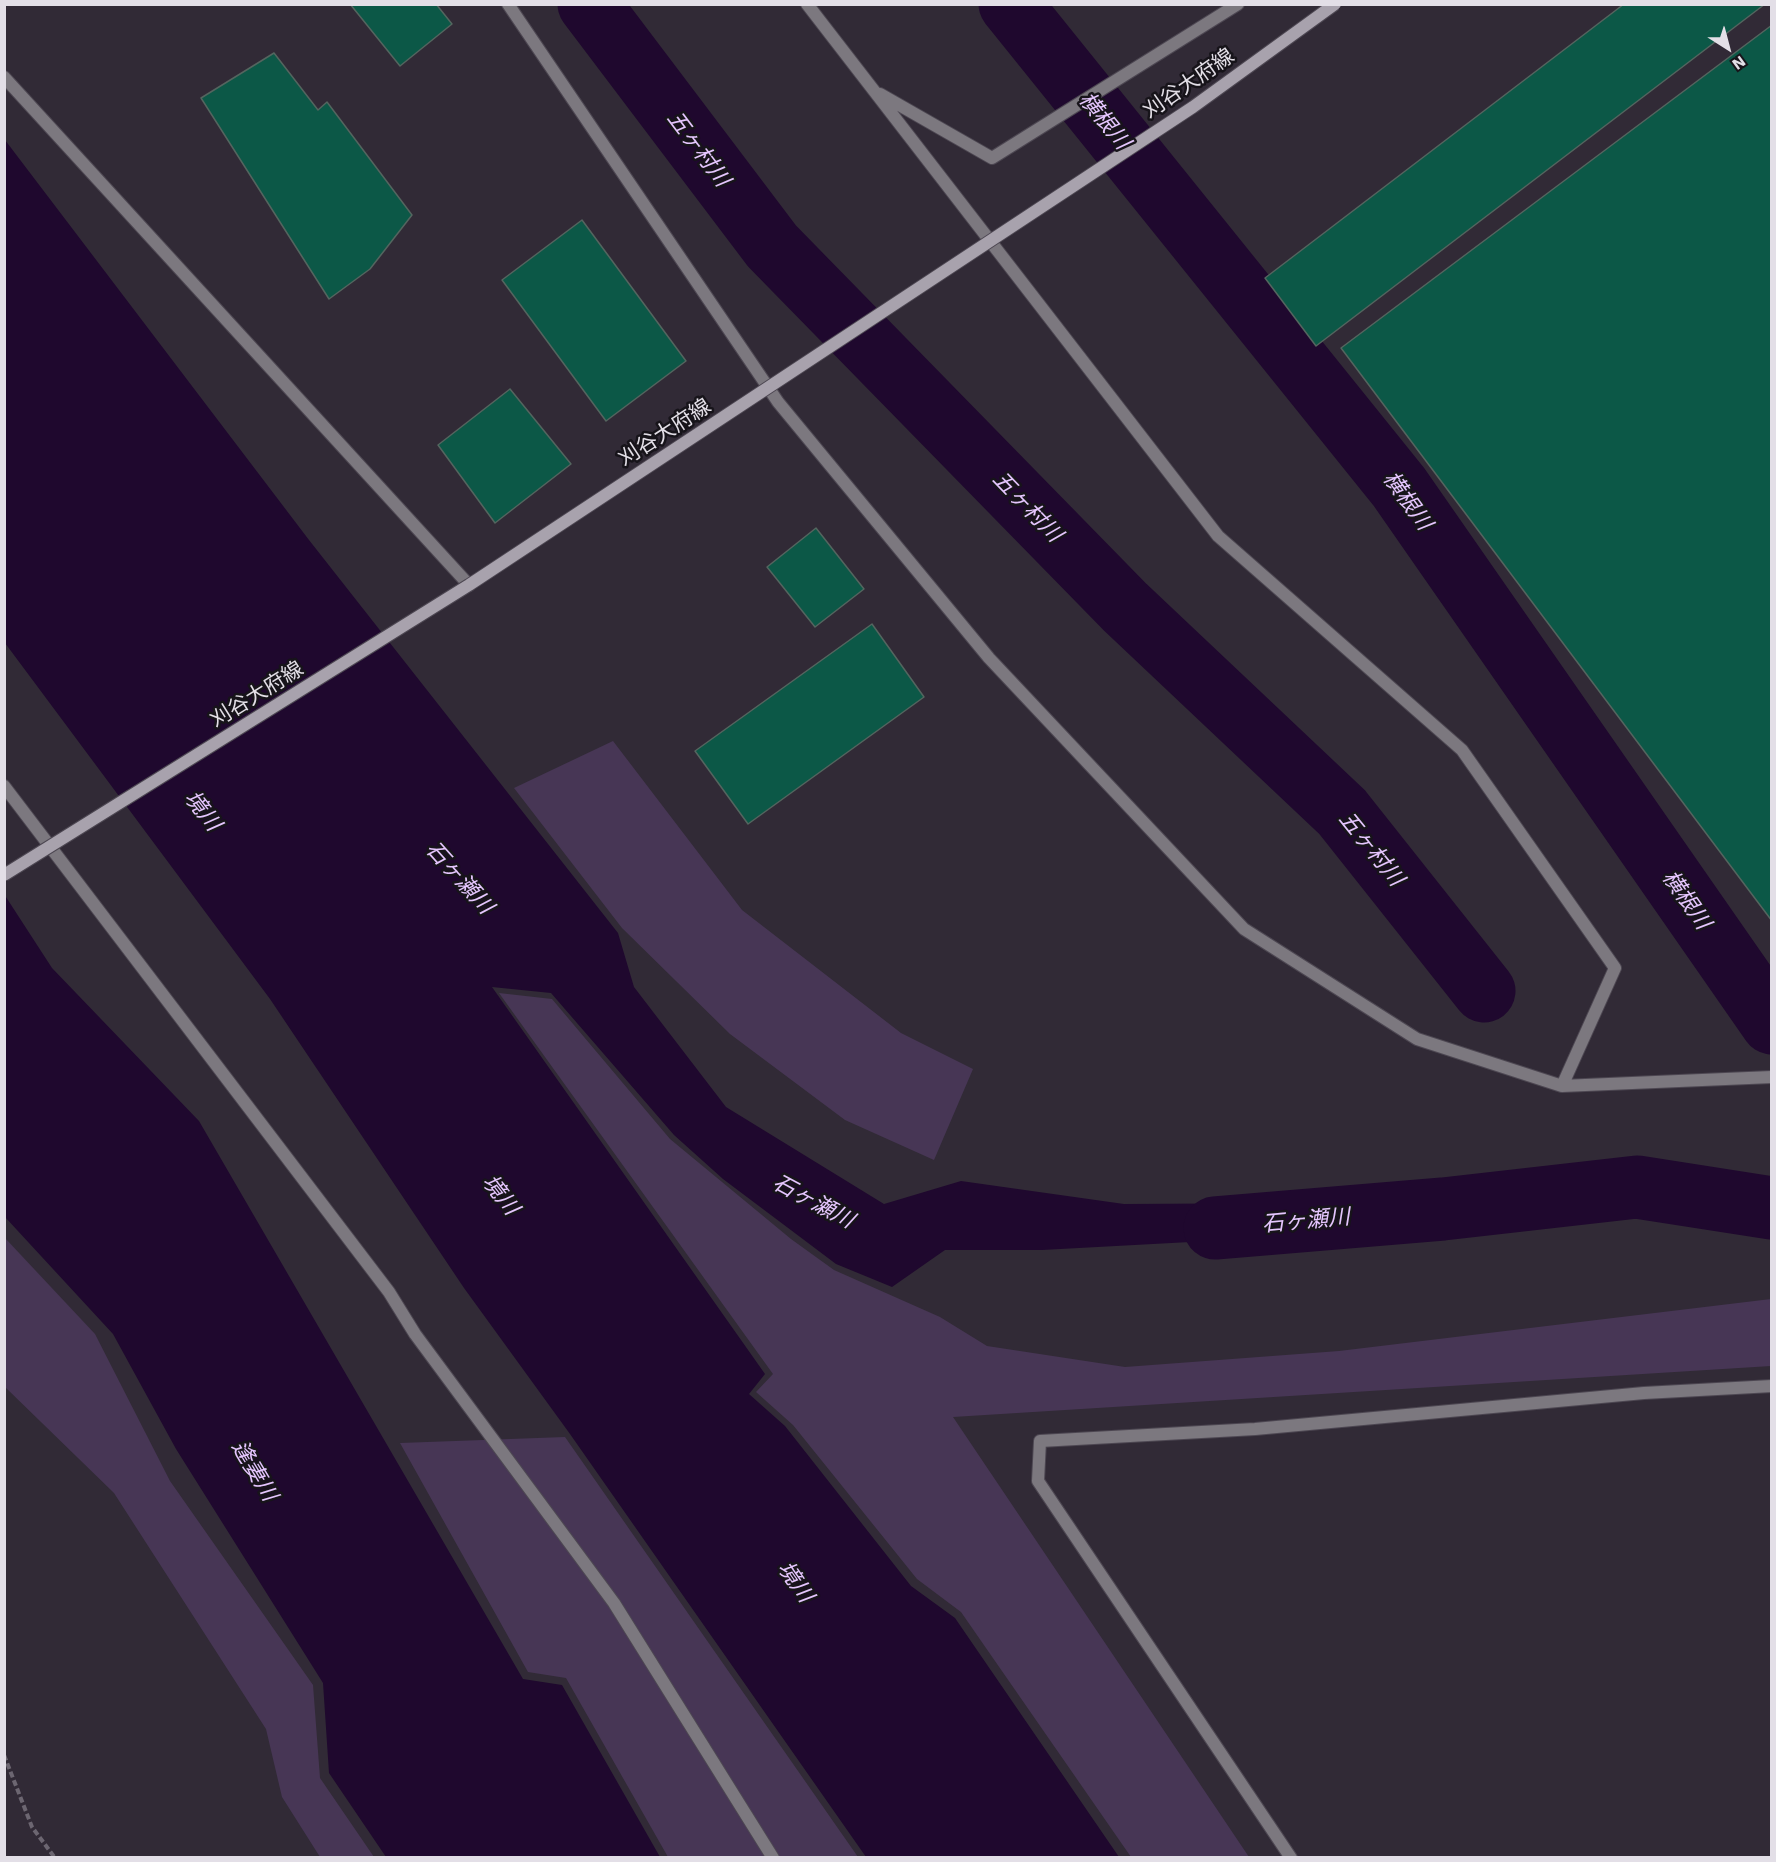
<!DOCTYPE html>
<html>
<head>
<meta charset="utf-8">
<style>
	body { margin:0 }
	#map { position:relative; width:1776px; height:1862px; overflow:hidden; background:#312a36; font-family:"Work Sans",sans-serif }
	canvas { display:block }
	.frame { position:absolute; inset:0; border:6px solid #e3dfe7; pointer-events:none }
	.north { position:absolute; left:1698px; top:18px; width:60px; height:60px; -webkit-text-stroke:4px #17141a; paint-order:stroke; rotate:144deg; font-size:16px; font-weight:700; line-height:24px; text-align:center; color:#e3dfe7 }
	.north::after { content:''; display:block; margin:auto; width:21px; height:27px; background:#e3dfe7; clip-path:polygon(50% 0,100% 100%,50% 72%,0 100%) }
</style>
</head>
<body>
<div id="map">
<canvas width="1776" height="1862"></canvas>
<div class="frame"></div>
<div class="north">N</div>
</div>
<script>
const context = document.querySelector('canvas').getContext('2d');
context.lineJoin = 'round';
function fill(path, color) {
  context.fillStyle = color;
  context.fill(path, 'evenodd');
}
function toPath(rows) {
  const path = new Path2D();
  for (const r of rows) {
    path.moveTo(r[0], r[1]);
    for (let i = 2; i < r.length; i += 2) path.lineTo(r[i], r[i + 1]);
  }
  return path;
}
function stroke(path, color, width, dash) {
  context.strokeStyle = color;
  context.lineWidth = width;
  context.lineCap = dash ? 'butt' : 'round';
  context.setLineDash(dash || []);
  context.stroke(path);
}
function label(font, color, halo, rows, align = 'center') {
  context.font = font + ' "Work Sans","Noto Sans JP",sans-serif';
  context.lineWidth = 5;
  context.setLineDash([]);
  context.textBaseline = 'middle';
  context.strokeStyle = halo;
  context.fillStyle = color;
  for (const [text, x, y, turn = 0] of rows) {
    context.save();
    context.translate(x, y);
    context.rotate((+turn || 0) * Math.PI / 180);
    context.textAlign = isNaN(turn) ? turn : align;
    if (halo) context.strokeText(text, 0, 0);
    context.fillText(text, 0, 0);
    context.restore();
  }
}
const green = toPath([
	[613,741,742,910,901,1033,973,1069,934,1160,845,1120,730,1034,622,928,514,788],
	[499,993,552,999,670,1139,791,1239,834,1270,940,1317,987,1346,1125,1367,1339,1351,1771,1299,1771,1366,953,1417,1249,1857,1131,1857,961,1612,917,1579,793,1425,756,1392,773,1374],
	[5,1238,95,1334,170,1481,313,1685,320,1778,374,1857,320,1857,282,1797,266,1729,114,1493,5,1387],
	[565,1437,858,1857,668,1857,566,1678,528,1672,400,1443]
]);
const water = toPath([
	[5,140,309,540,618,933,634,987,726,1107,884,1204,961,1181,1124,1204,1298,1203,1301,1236,1042,1250,945,1250,892,1287,836,1264,723,1179,674,1135,551,993,492,987,765,1374,749,1394,785,1426,911,1586,955,1618,1119,1857,866,1857,570,1434,464,1288,270,999,5,643],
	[4,894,52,968,199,1121,523,1679,562,1685,660,1857,386,1857,329,1773,323,1683,176,1449,113,1334,5,1217]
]);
const river = toPath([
	[589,4,772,246,1125,607,1342,812,1484,991],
	[1010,4,1399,487,1772,1023],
	[1215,1228,1443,1209,1637,1187,1772,1208]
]);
const building = toPath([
	[350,4,436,4,452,24,400,66,350,4],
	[1624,4,1765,4,1316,346,1265,278,1624,4],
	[1772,25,1772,921,1341,348,1772,25],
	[274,53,318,110,327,102,412,215,370,269,329,299,201,98,274,53],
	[582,220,686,361,606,421,502,280,582,220],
	[510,389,571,464,495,523,438,445,510,389],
	[816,528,864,589,815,627,767,567,816,528],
	[872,624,924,697,748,824,695,751,872,624]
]);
const path = toPath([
	[4,1755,32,1827,55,1858]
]);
const minor = toPath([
	[508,4,778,402,989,658,1244,929,1417,1039,1562,1086,1615,968,1462,750,1218,536,807,4],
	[4,77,469,585],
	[880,94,992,158,1238,4],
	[4,786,389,1292,415,1334,614,1603,773,1858],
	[1562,1086,1772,1077],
	[1291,1858,1038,1481,1040,1441,1255,1429,1644,1393,1772,1386]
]);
const secondaryBridge = toPath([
	[4,875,469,585,1193,107,1335,4]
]);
const streetNames = [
	["刈谷大府線",1189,84,-35],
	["刈谷大府線",665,433,-33],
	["刈谷大府線",257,695,-32]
];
const waterNames = [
	["横根川",1104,121,51],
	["五ヶ村川",698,149,53],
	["横根川",1407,501,54],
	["五ヶ村川",1027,507,46],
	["境川",202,811,52],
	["五ヶ村川",1371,849,51],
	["石ヶ瀬川",459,878,48],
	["横根川",1686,900,55],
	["境川",500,1195,52],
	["石ヶ瀬川",813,1202,28],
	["石ヶ瀬川",1306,1221,-5],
	["逢妻川",254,1471,59],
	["境川",795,1582,55]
];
fill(green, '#473655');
fill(water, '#1f082e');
stroke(river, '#1f082e', 63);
fill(building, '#0c5847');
stroke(building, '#54655f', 1.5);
stroke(minor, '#4d4752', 14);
stroke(path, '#6c6671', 4, [6, 3]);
stroke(minor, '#7c787f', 12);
stroke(secondaryBridge, '#4d4752', 14, []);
stroke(secondaryBridge, '#a8a2ad', 12);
label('21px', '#e3dfe7', '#17141a', streetNames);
label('italic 22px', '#e5c6fe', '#17141a', waterNames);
</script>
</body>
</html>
